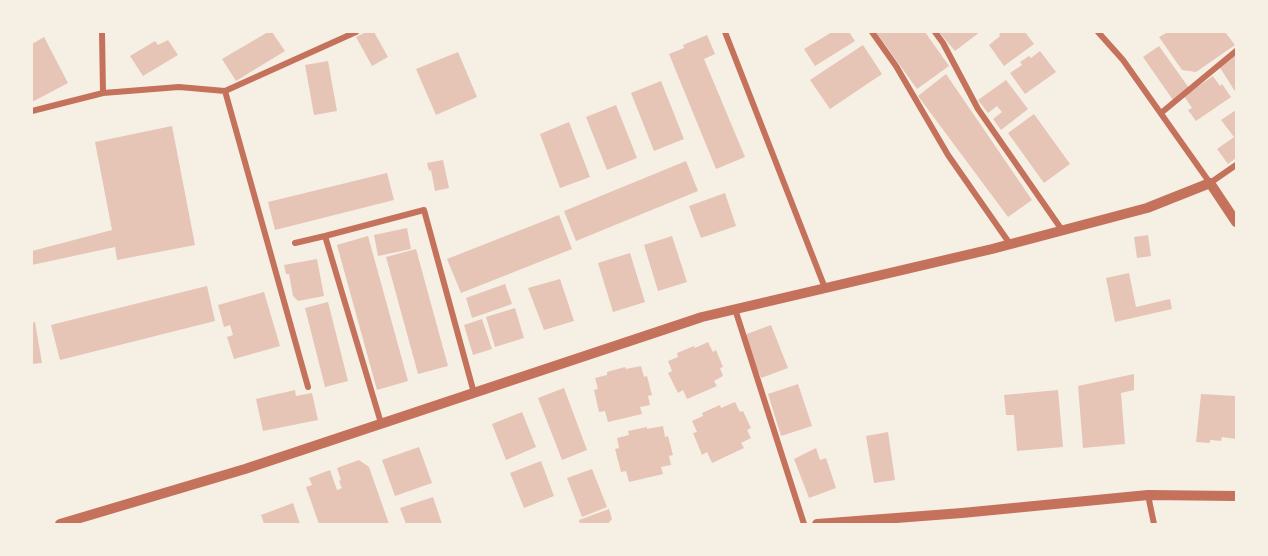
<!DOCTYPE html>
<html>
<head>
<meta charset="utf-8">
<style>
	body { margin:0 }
	#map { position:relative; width:1268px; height:556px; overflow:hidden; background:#f6efe4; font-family:"Alegreya Sans",sans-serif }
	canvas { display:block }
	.frame { position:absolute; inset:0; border:33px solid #f6efe4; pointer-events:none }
</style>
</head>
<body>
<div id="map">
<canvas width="1268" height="556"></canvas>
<div class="frame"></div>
</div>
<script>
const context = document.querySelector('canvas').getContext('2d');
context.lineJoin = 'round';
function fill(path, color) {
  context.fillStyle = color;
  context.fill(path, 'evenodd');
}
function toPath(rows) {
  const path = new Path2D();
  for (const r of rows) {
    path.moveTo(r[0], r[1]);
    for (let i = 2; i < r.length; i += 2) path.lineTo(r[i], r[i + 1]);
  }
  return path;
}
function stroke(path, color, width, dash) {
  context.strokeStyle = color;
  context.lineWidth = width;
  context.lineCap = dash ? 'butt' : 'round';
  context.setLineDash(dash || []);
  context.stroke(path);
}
const building = toPath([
	[268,32,272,32,285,51,236,81,222,59],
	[366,32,374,32,388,57,372,66,356,37],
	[832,32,849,32,855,41,815,66,804,49],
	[876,32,925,32,949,66,917,89],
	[939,32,980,32,955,51],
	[1002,32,1025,32,1034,44,1004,66,989,45,1000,36,999,34],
	[1168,32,1225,32,1235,45,1196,72,1182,70,1159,37],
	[707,35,715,54,704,59,745,157,716,169,669,54,684,48,683,45],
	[44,37,68,83,32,102,32,44],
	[168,40,178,55,143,76,130,56,155,41,158,45],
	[863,45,882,74,830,109,810,80],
	[1159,46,1189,88,1173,100,1143,57],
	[1040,51,1056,72,1025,94,1010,73,1022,65,1020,62,1029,56,1031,58],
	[458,52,477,97,436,115,416,69],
	[1236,54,1236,93,1219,66],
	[328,61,337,111,314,115,305,65],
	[946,74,1032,200,1008,217,918,96],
	[1213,76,1220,86,1222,84,1231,97,1196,121,1188,110,1192,108,1184,96],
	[1006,80,1028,109,1001,130,993,119,1002,112,997,106,988,113,978,100],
	[661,81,684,139,654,151,631,93],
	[616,105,637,158,607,170,586,117],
	[1236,110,1236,158,1228,164,1217,149,1234,137,1221,120],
	[1034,114,1070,164,1044,183,1008,133],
	[569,122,590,177,560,188,540,134],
	[172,126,195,245,117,260,115,247,32,265,32,251,112,230,95,142],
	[443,160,449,188,435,191,431,170,429,171,427,163],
	[686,161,698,191,576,241,564,211],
	[387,173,394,200,275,230,268,202],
	[725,193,736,226,701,238,689,206],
	[559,215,572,249,461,293,447,259],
	[407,228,411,249,378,256,374,235],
	[1148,235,1151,256,1137,258,1134,237],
	[368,236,408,381,377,390,337,245],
	[672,236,687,282,658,291,644,245],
	[416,249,448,366,418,374,386,257],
	[630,253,645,302,613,312,598,263],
	[317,259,324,296,298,301,293,296,289,274,286,274,284,265],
	[1129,273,1136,307,1170,299,1172,309,1115,322,1106,278],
	[560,279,574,321,544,330,528,288],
	[505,284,512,304,472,318,466,298],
	[207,286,215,321,60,360,51,325],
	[264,292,280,346,234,359,227,337,233,335,230,325,224,327,218,305],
	[328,302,348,381,325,387,305,308],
	[515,308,524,338,495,347,486,317],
	[482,319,492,349,473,355,464,325],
	[35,322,42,363,32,364,32,323],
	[771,325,788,368,761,378,744,335],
	[708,342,713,352,716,350,723,367,720,368,723,376,714,381,717,386,687,399,683,390,678,393,668,373,672,371,668,361,678,357,677,353,694,346,695,348],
	[641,366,644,377,647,376,652,395,648,396,650,405,640,407,642,414,608,422,605,411,599,412,594,390,598,389,595,378,607,375,607,372,625,367,626,369],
	[1134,374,1134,390,1121,393,1125,444,1083,448,1078,386],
	[798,384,812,426,781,436,768,394],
	[564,388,587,450,562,460,538,398],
	[295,390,296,396,312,393,318,420,263,431,256,399],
	[1058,390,1063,447,1017,451,1014,415,1006,415,1004,395],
	[1201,394,1236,396,1236,439,1222,437,1221,441,1210,440,1210,443,1196,442],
	[735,402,740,412,743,411,751,428,747,430,751,438,741,443,744,448,712,463,707,452,702,455,693,433,697,432,692,421,703,416,702,413,720,405,721,408],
	[522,412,536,447,506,460,492,424],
	[663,426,665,437,668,436,673,455,669,456,671,465,661,467,663,474,629,482,626,471,621,472,615,449,619,448,617,438,629,435,628,431,647,427,647,429],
	[888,432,895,480,874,483,866,436],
	[419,447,432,483,395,496,382,460],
	[816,448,820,460,826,458,836,488,809,498,794,459],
	[359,460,369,467,389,524,319,524,306,487,312,485,309,478,330,470,337,490,342,488,339,481,341,480,337,468],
	[541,461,554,496,524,508,510,473],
	[592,469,607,507,582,517,567,478],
	[433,497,442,524,406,524,400,508],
	[293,503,300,524,264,524,261,515],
	[609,509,612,519,608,524,580,524,579,520]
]);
const minor = toPath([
	[102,32,103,93],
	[725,32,825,288],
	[872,32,896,66,948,155,1010,244],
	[935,32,943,43,978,109,1062,230],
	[1098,32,1123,60,1210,183,1236,165],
	[32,111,103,93,179,87,225,91],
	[1161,113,1236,51],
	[295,243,325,236],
	[735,309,804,524],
	[308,387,225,91,356,32],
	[381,423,325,236,424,210,474,393],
	[1148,495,1154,524]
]);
const tertiary = toPath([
	[60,524,245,469,702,317,992,249,1147,208,1210,183,1236,222],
	[817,524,962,513,1148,495,1236,496]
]);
fill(building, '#e6c5b7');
stroke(minor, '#c5725c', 6);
stroke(tertiary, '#c5725c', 10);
</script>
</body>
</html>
